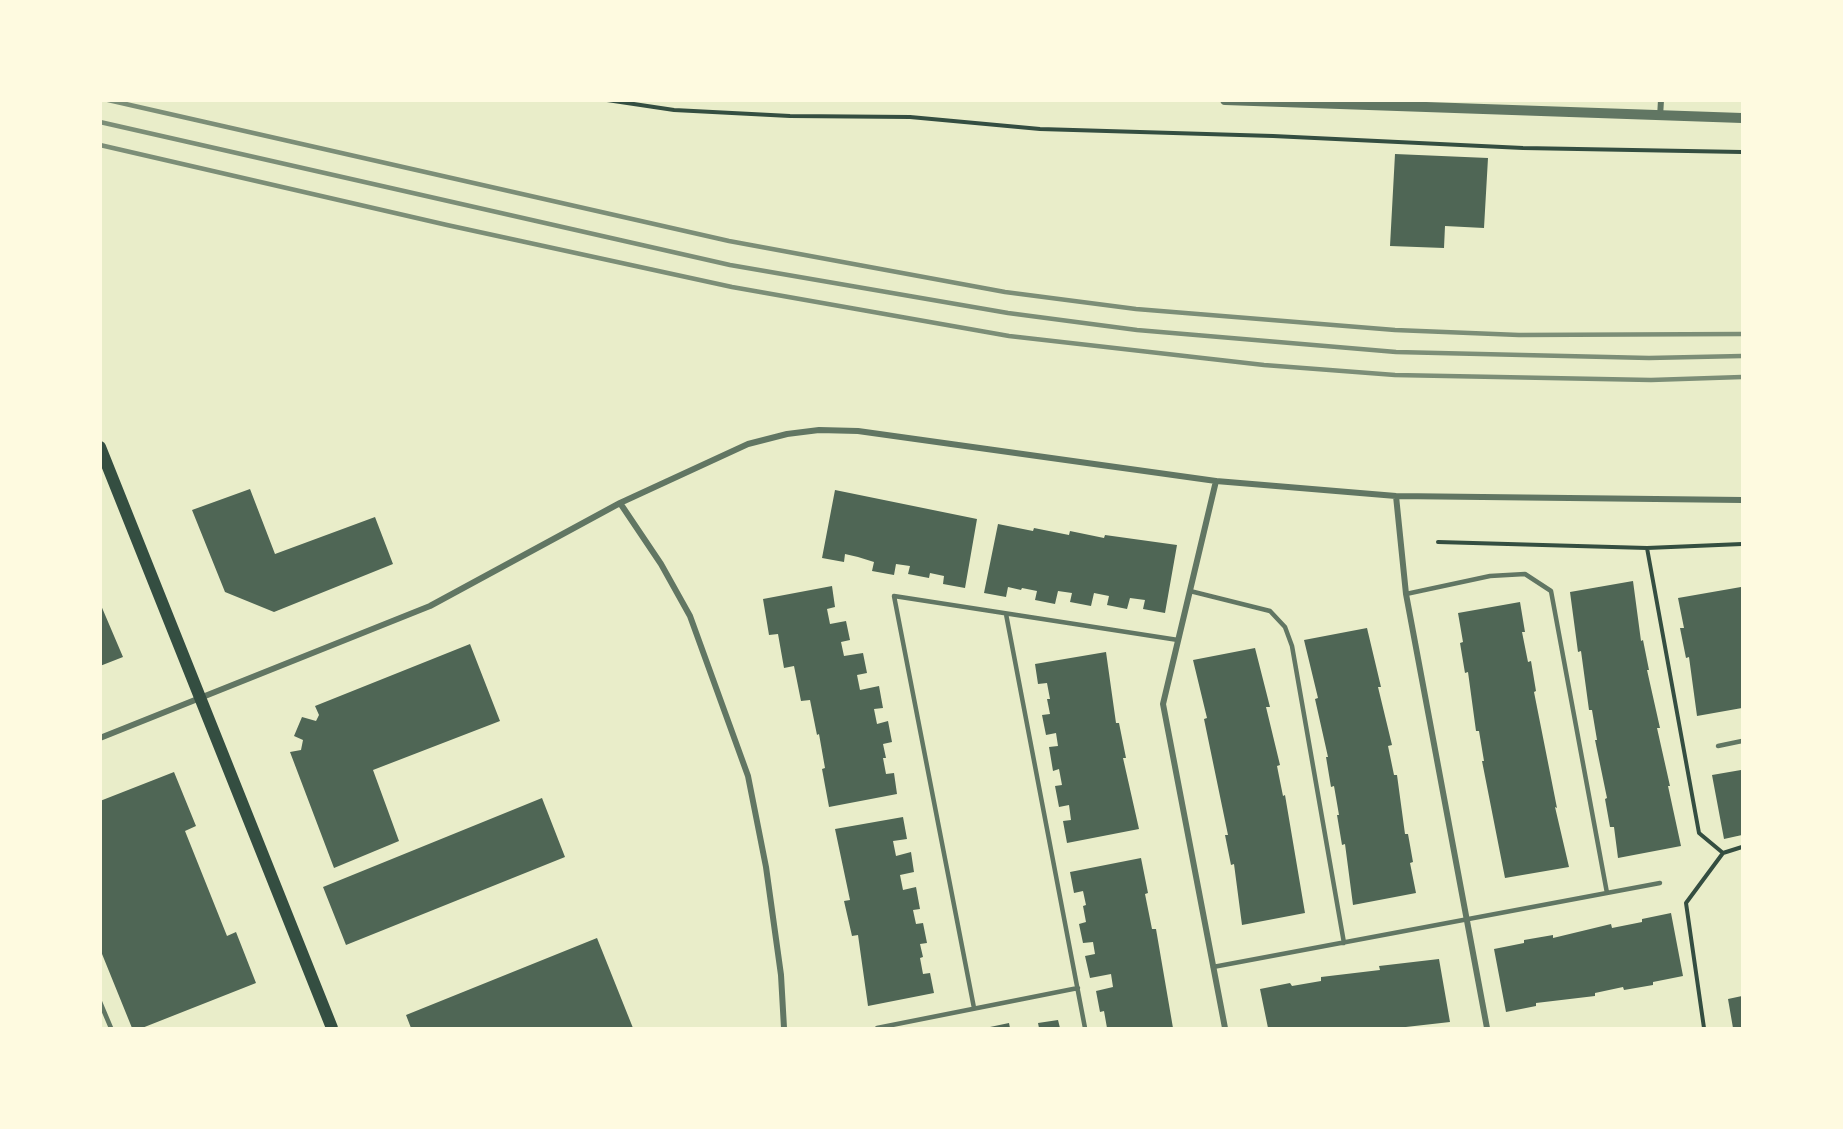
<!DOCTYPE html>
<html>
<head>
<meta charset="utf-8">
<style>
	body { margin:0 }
	#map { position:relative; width:1843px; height:1129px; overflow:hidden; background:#e9edc9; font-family:"Golos Text",sans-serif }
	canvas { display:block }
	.frame { position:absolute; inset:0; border:102px solid #fefae0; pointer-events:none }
</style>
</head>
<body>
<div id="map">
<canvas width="1843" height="1129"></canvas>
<div class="frame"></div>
</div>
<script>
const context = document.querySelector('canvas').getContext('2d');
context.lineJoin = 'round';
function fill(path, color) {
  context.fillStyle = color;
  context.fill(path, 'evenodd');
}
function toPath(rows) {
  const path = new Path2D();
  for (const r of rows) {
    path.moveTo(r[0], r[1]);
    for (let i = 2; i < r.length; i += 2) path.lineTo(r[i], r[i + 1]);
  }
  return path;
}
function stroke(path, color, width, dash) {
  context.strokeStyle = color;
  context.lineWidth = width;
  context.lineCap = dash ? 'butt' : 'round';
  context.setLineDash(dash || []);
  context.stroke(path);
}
const building = toPath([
	[1395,154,1488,158,1484,228,1445,226,1444,248,1390,246],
	[250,489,275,554,375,517,393,564,274,612,225,592,192,510],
	[835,490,977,519,965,588,943,584,944,576,930,573,929,578,908,574,910,566,896,564,894,575,872,571,874,562,858,557,845,554,844,562,822,558],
	[998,524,1033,531,1034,528,1069,535,1070,531,1104,538,1105,535,1177,545,1165,613,1143,609,1145,600,1130,598,1127,609,1107,605,1109,596,1094,593,1091,606,1070,602,1072,593,1058,591,1055,604,1035,600,1037,591,1022,588,1021,590,1008,587,1006,597,984,593],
	[1633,581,1641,641,1643,640,1649,670,1647,670,1660,728,1657,728,1670,786,1668,786,1681,846,1618,858,1614,827,1610,827,1605,799,1607,798,1595,740,1597,740,1592,710,1589,710,1581,651,1578,652,1570,592],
	[832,586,835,607,827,609,830,624,846,621,850,640,841,642,844,656,863,653,867,673,857,675,860,690,879,686,883,708,874,709,877,724,888,721,892,742,883,744,886,758,883,758,886,774,894,773,897,794,829,807,822,769,825,768,819,734,817,735,810,700,801,701,794,666,784,668,778,634,769,635,763,599],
	[1741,587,1742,708,1697,716,1689,657,1686,658,1680,628,1684,628,1678,598],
	[1520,602,1525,632,1522,632,1528,662,1531,661,1536,691,1534,692,1557,808,1555,807,1569,867,1505,878,1482,761,1484,761,1479,731,1476,731,1468,672,1465,673,1460,643,1463,642,1458,613],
	[100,603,123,657,100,666],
	[1367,628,1381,687,1378,687,1392,745,1388,746,1394,775,1397,775,1405,834,1408,834,1413,862,1410,863,1416,893,1353,905,1345,844,1342,845,1337,815,1339,815,1334,786,1331,787,1326,757,1328,757,1315,699,1318,698,1304,640],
	[470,644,500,721,373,770,399,841,334,868,290,752,301,750,303,740,294,736,302,717,316,721,319,715,315,706],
	[1255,648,1270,707,1266,707,1280,765,1277,766,1283,796,1285,795,1305,913,1242,925,1234,864,1231,865,1225,835,1228,835,1204,719,1207,718,1193,660],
	[1106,652,1116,723,1119,723,1126,758,1123,758,1139,829,1067,843,1063,821,1071,820,1069,805,1059,807,1055,786,1062,785,1059,769,1053,771,1049,747,1058,746,1056,733,1046,735,1042,715,1050,714,1047,699,1050,699,1047,683,1038,684,1035,664],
	[1741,770,1742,835,1724,839,1712,775],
	[174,772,196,826,185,831,227,936,236,932,256,983,142,1028,132,1028,100,949,100,801],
	[542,798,565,857,346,945,323,887],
	[903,817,907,839,893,841,896,856,911,852,914,872,900,875,903,890,916,887,920,909,913,910,916,924,923,923,927,943,920,944,923,957,920,958,923,974,930,973,934,993,868,1006,858,935,852,936,844,901,850,900,835,829],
	[1141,858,1148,893,1145,894,1152,929,1156,929,1173,1028,1107,1028,1104,1011,1100,1012,1096,991,1113,987,1111,974,1090,978,1085,956,1095,954,1093,942,1083,943,1079,924,1086,922,1083,906,1086,905,1083,891,1074,893,1070,872],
	[1671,913,1683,976,1653,982,1653,985,1624,990,1623,987,1595,993,1595,996,1536,1003,1536,1006,1506,1012,1494,949,1524,943,1524,940,1553,935,1553,938,1611,924,1612,928,1642,922,1642,919],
	[597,938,633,1028,411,1028,406,1015],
	[1439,959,1450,1022,1397,1028,1268,1028,1260,989,1290,983,1292,986,1321,981,1321,977,1380,970,1379,966],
	[1742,996,1742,1028,1733,1028,1728,999],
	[1058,1020,1060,1028,1039,1028,1038,1023],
	[1009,1023,1010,1028,990,1028,990,1027]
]);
const path = toPath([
	[607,100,674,110,790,116,910,117,1040,129,1273,136,1523,148,1742,152],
	[1438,542,1647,548,1742,544],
	[1647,548,1699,833,1723,853,1686,903,1704,1028],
	[1723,853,1742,847]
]);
const service = toPath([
	[1190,591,1270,611,1285,627,1292,646,1344,943],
	[1406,594,1490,576,1525,574,1551,591,1607,893],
	[1006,614,1085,1028],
	[1718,746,1742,741],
	[1213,967,1660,883],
	[100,1002,111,1028],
	[974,1008,894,596,1178,640],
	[877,1028,1078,988]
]);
const minor = toPath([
	[1660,117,1661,100],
	[1216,481,1163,704,1225,1028],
	[1396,496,1406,594,1487,1028],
	[620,503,661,564,690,616,748,776,766,867,781,975,784,1028],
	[100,738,430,606,620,503,748,444,787,434,819,430,858,431,1216,481,1396,496,1742,500]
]);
const tertiary = toPath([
	[1225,100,1742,118]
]);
const secondary = toPath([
	[100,447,332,1028]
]);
const rail = toPath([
	[108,100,729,241,1005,292,1136,309,1395,330,1519,335,1742,334],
	[100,122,730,265,1008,313,1137,330,1396,352,1649,358,1742,356],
	[100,145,447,225,732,287,1009,336,1264,365,1395,375,1651,380,1742,377]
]);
fill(building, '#4f6655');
stroke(path, '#344e41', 4);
stroke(service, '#617663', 4.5);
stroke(minor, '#617663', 6);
stroke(tertiary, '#617663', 10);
stroke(secondary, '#344e41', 12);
stroke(rail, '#7c8e77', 4.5);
</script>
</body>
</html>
